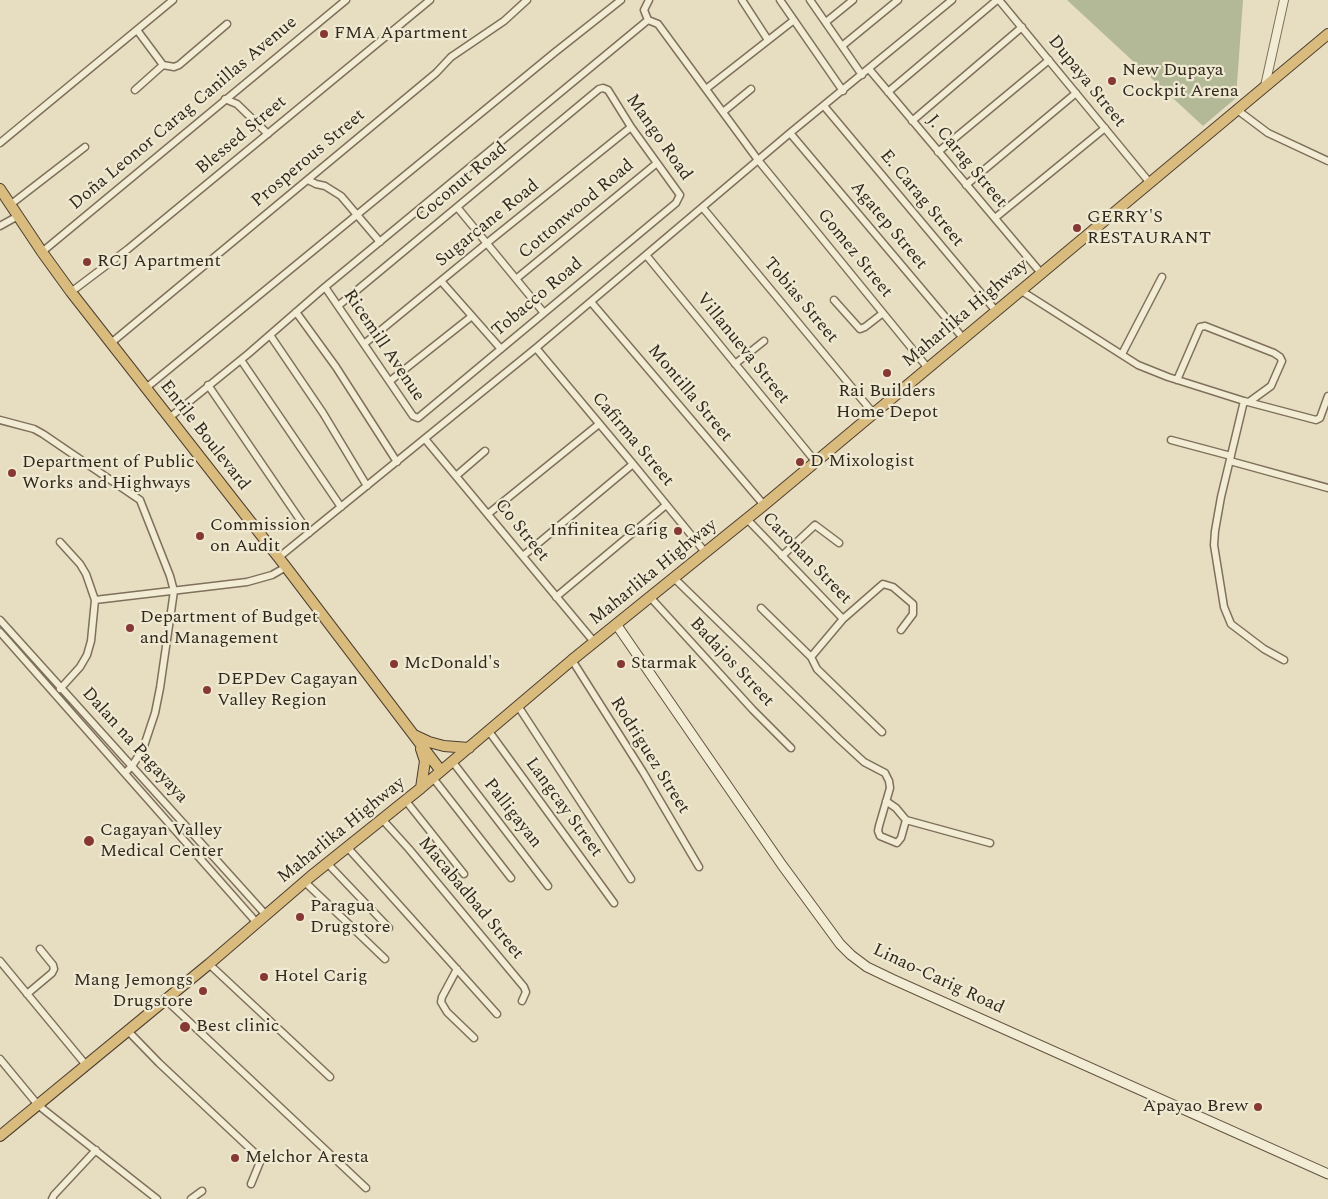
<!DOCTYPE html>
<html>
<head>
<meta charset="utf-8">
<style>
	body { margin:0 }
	canvas { display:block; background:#e7dec2 }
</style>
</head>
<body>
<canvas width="1328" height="1199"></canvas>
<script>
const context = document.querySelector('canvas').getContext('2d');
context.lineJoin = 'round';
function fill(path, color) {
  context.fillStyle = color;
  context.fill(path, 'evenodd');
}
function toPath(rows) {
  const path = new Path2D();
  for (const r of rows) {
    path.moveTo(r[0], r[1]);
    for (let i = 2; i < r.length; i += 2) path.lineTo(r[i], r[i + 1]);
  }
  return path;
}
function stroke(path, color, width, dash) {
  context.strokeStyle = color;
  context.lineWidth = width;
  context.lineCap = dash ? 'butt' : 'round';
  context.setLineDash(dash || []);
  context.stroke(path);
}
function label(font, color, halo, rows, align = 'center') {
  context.font = font + ' Spectral,serif';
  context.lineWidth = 4.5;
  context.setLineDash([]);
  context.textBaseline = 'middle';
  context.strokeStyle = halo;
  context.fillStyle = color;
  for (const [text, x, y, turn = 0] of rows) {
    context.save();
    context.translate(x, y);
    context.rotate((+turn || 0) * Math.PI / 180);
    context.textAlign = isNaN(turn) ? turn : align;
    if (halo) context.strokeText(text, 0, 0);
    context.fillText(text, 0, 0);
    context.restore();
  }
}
const cemetery = toPath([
	[1067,0,1243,0,1236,98,1203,126]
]);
const minor = toPath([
	[742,0,768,40],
	[780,0,843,91],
	[810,0,862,75],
	[999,0,1150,183],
	[648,20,644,10,649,0],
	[826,22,853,0],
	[137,30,163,65,174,67,179,65,227,24],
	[842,46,898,0],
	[869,69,1041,273],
	[706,89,794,20],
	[135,90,163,65],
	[888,92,997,0],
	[225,99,237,104,268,134],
	[824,106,996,311],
	[1236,109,1268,133,1328,161],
	[723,112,751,89],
	[912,121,1022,27],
	[790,133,963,338],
	[0,143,173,0],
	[938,152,1049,60],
	[308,180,316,184,325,186,341,196,380,242],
	[966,185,1076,93],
	[10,205,85,147],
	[457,207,544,313],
	[703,208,874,414],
	[995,218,1105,128],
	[0,226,18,216],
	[42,252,346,0],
	[646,255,815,461],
	[516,279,657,163],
	[441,281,501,349],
	[325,287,413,416,418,418,676,203,680,195,631,127,608,90,603,88,599,89,338,306],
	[1020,290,1138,365,1168,377,1244,401,1316,420,1320,418,1328,396],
	[71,292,128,249,430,0],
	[834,300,860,329,865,327,883,313],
	[591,302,764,505],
	[296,312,336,367,397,462],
	[270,335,323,413,367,486],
	[111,343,436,73,451,57,504,21,527,0],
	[364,344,487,243,631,127],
	[536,348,633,464,705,552],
	[1122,354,1162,277],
	[241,360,341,507],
	[735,364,764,341],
	[1177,380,1200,327,1205,326,1274,353,1280,357,1282,361,1271,386,1249,402],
	[390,381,472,316],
	[208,385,309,533],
	[146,388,554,53,621,0],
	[1244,401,1221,497,1215,531,1214,545,1224,607,1231,624,1264,649,1284,660],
	[169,418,248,354,325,287,648,20,658,24,758,160,927,367],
	[0,420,34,429,43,434,140,500,170,576,174,591,160,688,155,713,143,749,132,766,125,773],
	[425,439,595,643],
	[1171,440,1231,456],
	[1230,461,1328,488],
	[456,476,485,451],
	[488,514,599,424],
	[747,519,843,619],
	[523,556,633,464],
	[782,556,815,525,839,543],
	[278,558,536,348,790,133,952,0],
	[675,579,839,739,864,762,885,773,889,781,890,788,879,826,878,831,880,836,897,843,901,838,906,820,990,843],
	[556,597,666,505],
	[650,597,753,710,791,748],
	[95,600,247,582,272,575,286,567],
	[761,608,811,657],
	[0,620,266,915],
	[0,632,257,923],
	[572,660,643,772,699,867],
	[60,689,80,667,87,655,91,641,95,600,86,574,80,564,60,542],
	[518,706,631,879],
	[488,730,614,903],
	[882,732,817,669,811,657,843,619,883,584,893,587,913,604,913,614,901,630],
	[452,761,548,886],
	[433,778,511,878],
	[406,801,464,874],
	[886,801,896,808,906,820],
	[382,819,409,849,524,987,526,992,522,1001],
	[348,848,497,1014],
	[328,864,389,928],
	[305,882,385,959],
	[0,961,86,1065],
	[209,964,330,1077],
	[457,969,442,997,441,1002,447,1012,474,1038],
	[27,994,52,973,54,969,53,965,40,949],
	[166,1000,366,1188],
	[128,1031,159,1063,257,1155,260,1162,251,1184],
	[0,1059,38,1105,48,1113,157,1199],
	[52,1199,54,1195,96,1150],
	[191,1199,202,1191]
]);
const tertiary = toPath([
	[1265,86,1284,0]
]);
const secondary = toPath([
	[616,624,782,865,840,944,851,955,867,967,892,979,1328,1174]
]);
const trunk = toPath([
	[0,189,42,252,71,292,286,567,441,771],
	[414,735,429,742,444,746,469,748],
	[421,788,425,761,421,749],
	[0,1136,209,964,310,877,421,788,572,660,764,505,1328,34]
]);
const markers = [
	[324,34,5,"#863834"],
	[1112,81,5,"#863834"],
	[1077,228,5,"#863834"],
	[87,262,5,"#863834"],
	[887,373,5,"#863834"],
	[800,462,5,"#863834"],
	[12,473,5,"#863834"],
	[678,531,5,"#863834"],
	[200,536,5,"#863834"],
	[130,628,5,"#863834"],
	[394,664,5,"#863834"],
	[621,664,5,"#863834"],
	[207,690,5,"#863834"],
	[89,841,6,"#863834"],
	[300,917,5,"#863834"],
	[264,977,5,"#863834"],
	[203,991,5,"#863834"],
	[185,1027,6,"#863834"],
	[1258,1107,5,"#863834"],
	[235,1158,5,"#863834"]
];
const poiNames = [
	["FMA Apartment",334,34],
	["New Dupaya",1122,71],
	["Cockpit Arena",1122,92],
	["GERRY'S",1087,218],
	["RESTAURANT",1087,239],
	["RCJ Apartment",97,262],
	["Rai Builders",887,392,"center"],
	["Home Depot",887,413,"center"],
	["D Mixologist",810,462],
	["Department of Public",22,463],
	["Works and Highways",22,484],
	["Commission",210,526],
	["on Audit",210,547],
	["Infinitea Carig",668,531,"right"],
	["Department of Budget",140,618],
	["and Management",140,639],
	["McDonald's",404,664],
	["Starmak",631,664],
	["DEPDev Cagayan",217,680],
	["Valley Region",217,701],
	["Cagayan Valley",100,831],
	["Medical Center",100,852],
	["Paragua",310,907],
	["Drugstore",310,928],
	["Hotel Carig",274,977],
	["Mang Jemongs",193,981,"right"],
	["Drugstore",193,1002,"right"],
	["Best clinic",196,1027],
	["Apayao Brew",1248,1107,"right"],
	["Melchor Aresta",245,1158]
];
const streetNames = [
	["Dupaya Street",1086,82,51],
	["Doña Leonor Carag Canillas Avenue",184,114,-40],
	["Blessed Street",242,136,-40],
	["Mango Road",658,138,55],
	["Prosperous Street",309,159,-40],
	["J. Carag Street",966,162,50],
	["Coconut Road",462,183,-40],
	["E. Carag Street",921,199,50],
	["Cottonwood Road",577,210,-40],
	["Sugarcane Road",488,224,-39],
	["Agatep Street",888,226,50],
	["Gomez Street",854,254,51],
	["Tobacco Road",538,298,-40],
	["Tobias Street",800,301,50],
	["Maharlika Highway",966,314,-40],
	["Ricemill Avenue",383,346,56],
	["Villanueva Street",742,349,51],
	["Montilla Street",689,394,50],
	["Enrile Boulevard",204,436,52],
	["Cafirma Street",632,440,50],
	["Co Street",521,531,51],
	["Caronan Street",806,559,46],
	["Maharlika Highway",654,573,-39],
	["Badajos Street",731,663,47],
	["Dalan na Pagayaya",134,746,48],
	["Rodriguez Street",649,756,58],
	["Langcay Street",563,808,54],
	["Palligayan",512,814,52],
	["Maharlika Highway",342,831,-39],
	["Macabadbad Street",470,899,50],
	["Linao-Carig Road",938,980,25]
];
fill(cemetery, '#b3b996');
stroke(minor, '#7f705c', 9);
stroke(tertiary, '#7f705c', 10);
stroke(secondary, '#61523f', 11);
stroke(trunk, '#4d3f30', 12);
stroke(minor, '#f3ecd4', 6);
stroke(tertiary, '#f3ecd4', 8);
stroke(secondary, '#f3ecd4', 9);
stroke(trunk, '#dabb7e', 10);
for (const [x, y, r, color] of markers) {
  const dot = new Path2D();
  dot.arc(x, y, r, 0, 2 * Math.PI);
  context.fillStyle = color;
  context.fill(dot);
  stroke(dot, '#f0e9d1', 2);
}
label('18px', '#31281e', '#f0e9d1', poiNames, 'left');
label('18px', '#31281e', '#f0e9d1', streetNames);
</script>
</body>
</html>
